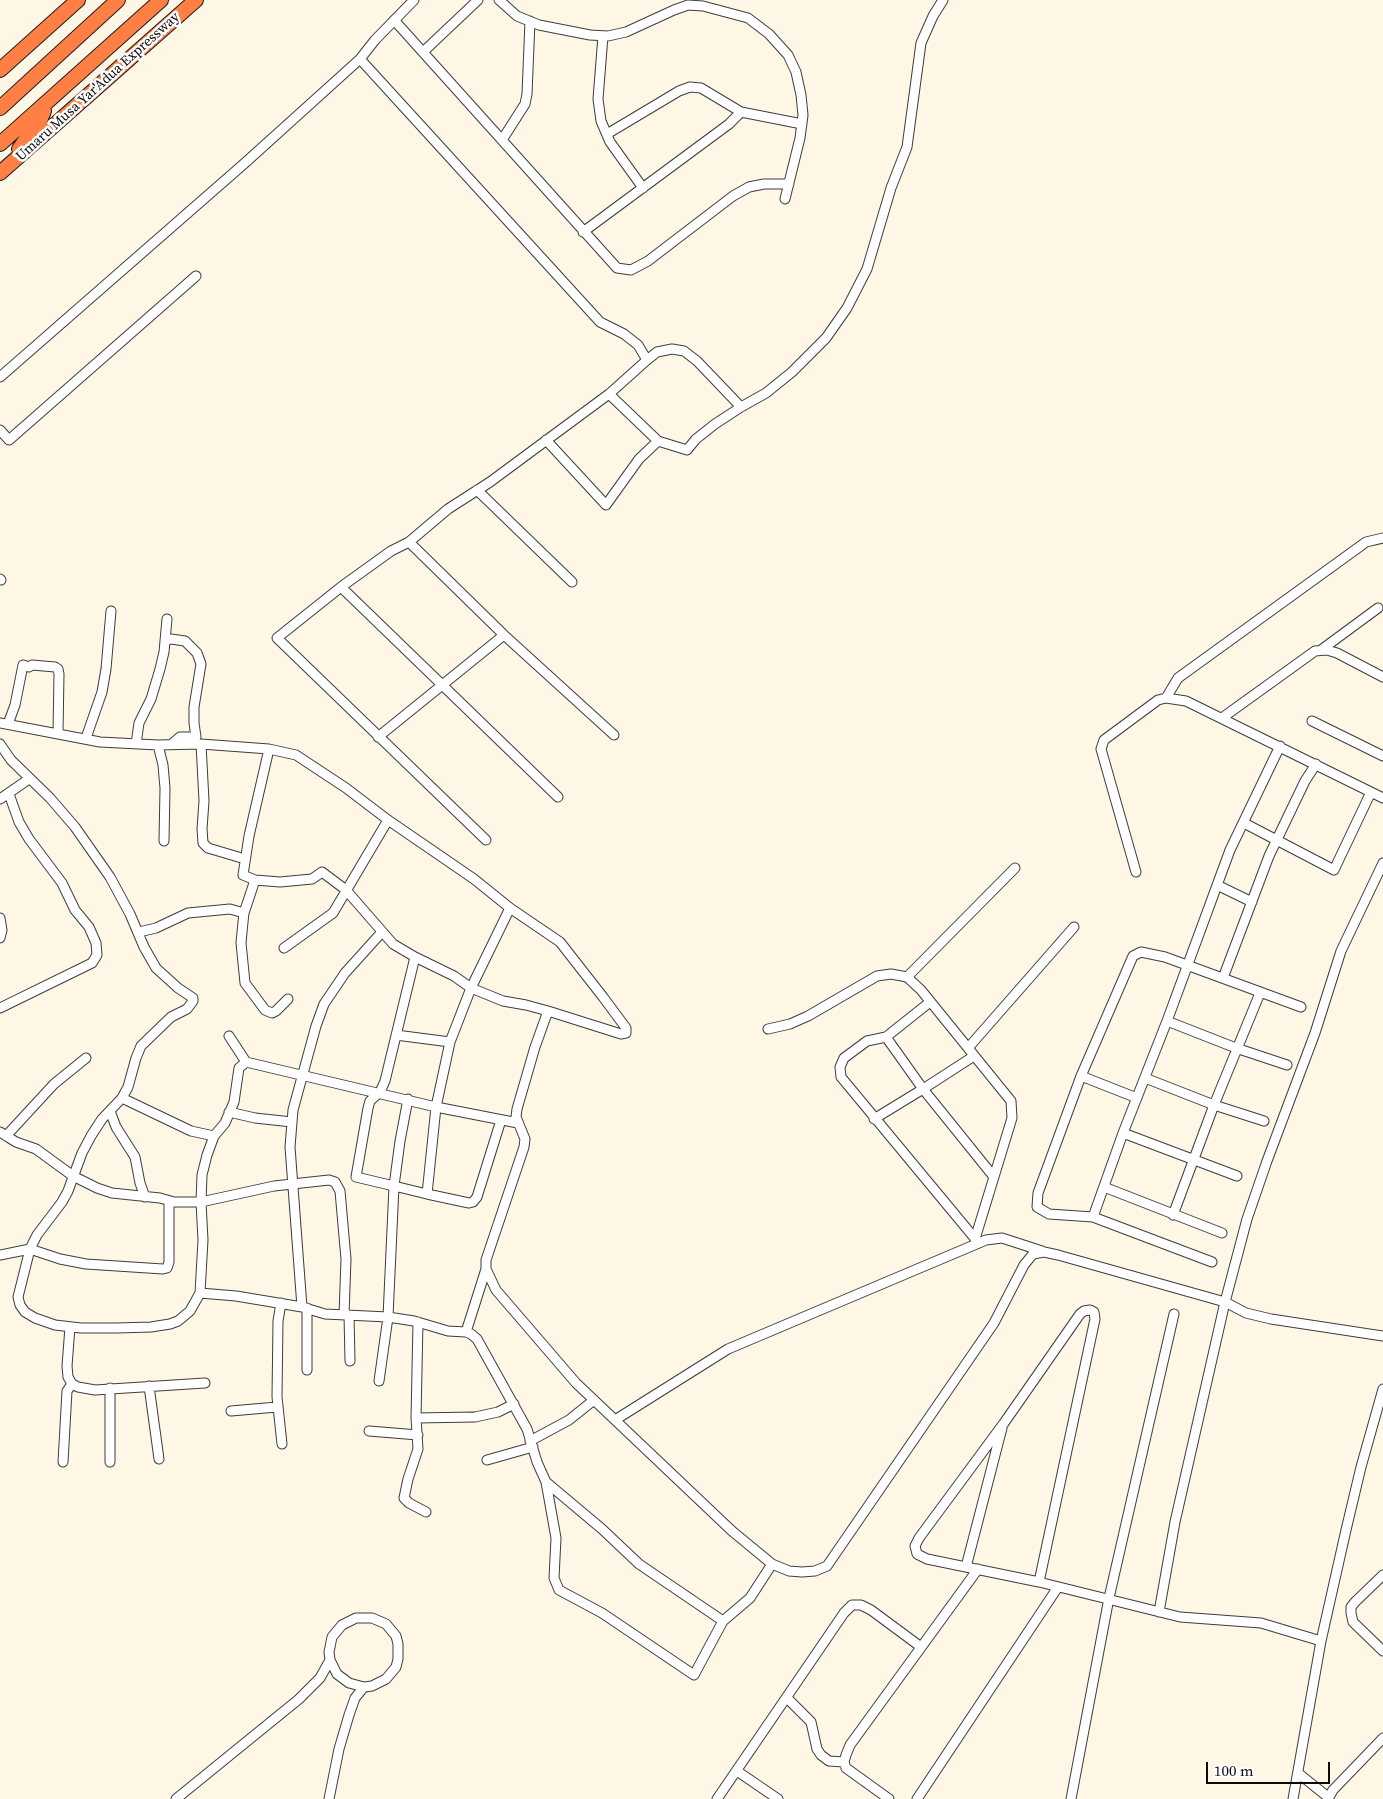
<!DOCTYPE html>
<html>
<head>
<meta charset="utf-8">
<style>
	body { margin:0 }
	#map { position:relative; width:1383px; height:1799px; overflow:hidden; background:#fff7e6; font-family:"Source Serif 4",serif }
	canvas { display:block }
	.scale { position:absolute; left:1206px; top:1762px; width:124px; height:22px; box-sizing:border-box; border:2px solid #0a0a0a; border-top:0; padding-left:6px; font-size:15px; line-height:18px; white-space:nowrap; color:#0a0a0a; -webkit-text-stroke:4px #fff; paint-order:stroke }
</style>
</head>
<body>
<div id="map">
<canvas width="1383" height="1799"></canvas>
<div class="scale">100 m</div>
</div>
<script>
const context = document.querySelector('canvas').getContext('2d');
context.lineJoin = 'round';
function toPath(rows) {
  const path = new Path2D();
  for (const r of rows) {
    path.moveTo(r[0], r[1]);
    for (let i = 2; i < r.length; i += 2) path.lineTo(r[i], r[i + 1]);
  }
  return path;
}
function stroke(path, color, width, dash) {
  context.strokeStyle = color;
  context.lineWidth = width;
  context.lineCap = dash ? 'butt' : 'round';
  context.setLineDash(dash || []);
  context.stroke(path);
}
function label(font, color, halo, rows, align = 'center') {
  context.font = font + ' "Source Serif 4",serif';
  context.lineWidth = 5;
  context.setLineDash([]);
  context.textBaseline = 'middle';
  context.strokeStyle = halo;
  context.fillStyle = color;
  for (const [text, x, y, turn = 0] of rows) {
    context.save();
    context.translate(x, y);
    context.rotate((+turn || 0) * Math.PI / 180);
    context.textAlign = isNaN(turn) ? turn : align;
    if (halo) context.strokeText(text, 0, 0);
    context.fillText(text, 0, 0);
    context.restore();
  }
}
const minor = toPath([
	[499,0,517,16,539,25,590,35,608,36,626,32,674,10,688,5,703,6,748,18,769,34,788,55,796,72,801,95,803,115,800,138,785,199],
	[394,20,617,268,631,270,648,261,733,196,749,187,764,184,789,184],
	[603,36,598,99,601,121,610,142,643,188],
	[423,52,478,0],
	[360,59,600,322,624,334,638,345,647,360,657,352,672,349,684,351,697,361,741,407,766,393,792,372,826,338,847,308,867,269,891,188,907,147,921,43,933,16,943,0],
	[607,134,679,91,690,87,701,88,741,112,802,124],
	[502,140,525,104,527,94,530,21],
	[583,232,729,124,741,112],
	[0,377,246,162,360,59,375,40,414,0],
	[609,394,658,441],
	[0,430,9,440,196,276],
	[546,440,606,505,639,459,658,441,687,450,696,439,715,424,741,407],
	[477,490,572,582],
	[409,542,504,635,614,735],
	[0,579,1,580],
	[341,587,558,797],
	[165,641,171,639,185,641,197,653,201,664,194,707,194,723,196,737,180,737,172,744],
	[1321,650,1378,608],
	[1166,698,1178,678,1366,542,1383,538],
	[1222,718,1315,651,1327,650,1337,653,1383,677],
	[1312,721,1383,756],
	[0,723,100,742,158,745,201,744,269,749,296,755,346,788,388,820,474,879,510,908,560,942,603,997,626,1028,626,1033,621,1034,548,1011],
	[8,724,15,705,23,665,29,667,32,665,55,667,58,669,59,674,58,733],
	[378,737,504,635],
	[86,738,102,692,106,669,111,611],
	[0,744,11,760,50,798,75,827,110,877,130,914,144,947,156,968,178,988,193,998,193,1001,187,1009,171,1017,141,1046,136,1058,128,1087,122,1098,102,1119,91,1136,82,1153,68,1191,62,1202,37,1235,30,1249,18,1297,20,1305,25,1312,35,1318,55,1325,81,1328,117,1328,151,1327,170,1324,178,1321,190,1311,200,1293,203,1240,201,1202,202,1175,207,1155,214,1136,225,1123,234,1102,239,1068,246,1062,436,1107,518,1123],
	[136,744,139,723,151,699,160,669,164,652,167,619],
	[201,744,204,801,202,829,203,843,208,848,245,859],
	[158,745,163,765,165,788,164,841],
	[269,749,249,836,243,875,255,880,280,882,312,879,322,872,346,890,393,944,415,957,454,976,471,988,503,1001,526,1005,548,1011,535,1047,517,1109,516,1117,525,1139,524,1147,486,1260,486,1269,496,1290,576,1383,732,1531,772,1564,789,1571,802,1572,815,1571,827,1566,994,1323,1024,1265,1033,1254,1044,1252,1058,1255,1225,1302,1246,1313,1271,1319,1383,1336],
	[0,799,29,779],
	[1244,823,1334,870,1371,792],
	[486,840,277,638,341,587,391,551,409,542,448,509,490,482,609,394,647,360],
	[1136,872,1101,749,1104,740,1158,700,1166,698,1186,701,1383,798],
	[255,880,244,913,243,922,241,943,245,983,265,1010,272,1013,276,1011,288,999],
	[1217,885,1252,902],
	[0,918,2,930,0,938],
	[139,932,156,928,188,913,230,909,244,913],
	[284,948,333,913,388,820],
	[907,977,1015,868],
	[1223,978,1269,856,1305,781,1316,764],
	[930,1002,886,1037,867,1041,844,1058,840,1067,841,1077,977,1241],
	[0,1008,92,963,97,955,96,943,89,927,75,910,62,883,29,839,19,822,9,794],
	[1167,1021,1236,1048,1287,1065],
	[768,1029,790,1024,808,1016,877,976,891,974,907,977,921,990,1011,1101,1012,1118,975,1239],
	[396,1035,450,1042],
	[229,1036,246,1062],
	[968,1048,1074,927],
	[974,1056,923,1089,994,1177],
	[1081,1076,1137,1098],
	[1145,1078,1214,1105,1264,1121],
	[122,1098,191,1131,214,1136],
	[408,1099,400,1141,394,1186,427,1194,436,1107,450,1042,471,988,510,908],
	[110,1111,116,1127,135,1157,140,1183,145,1197],
	[229,1112,255,1118,292,1122],
	[874,1119,923,1089,886,1037],
	[0,1132,16,1142,36,1149,73,1176,97,1188,112,1193,160,1198,174,1202,201,1202,274,1186,329,1180,335,1182,340,1191,346,1259,344,1315],
	[1123,1133,1237,1176],
	[6,1136,54,1084,86,1058],
	[1104,1187,1222,1233],
	[427,1194,469,1203,473,1202,477,1197,501,1120],
	[1173,1215,1214,1105,1260,993],
	[1093,1217,1049,1214,1037,1207,1038,1193,1081,1076,1133,956,1141,952,1165,957,1301,1007],
	[0,1255,30,1249,60,1259,86,1264,163,1269,167,1268,169,1262,169,1201],
	[1212,1262,1093,1217,1123,1133,1167,1021,1230,850,1280,746],
	[200,1293,236,1296,302,1307,325,1314,388,1317,414,1321,448,1331,466,1332,471,1334,477,1339,527,1429,537,1462,546,1482,556,1538,554,1578,559,1590,602,1613,694,1675,723,1621,750,1598,772,1564],
	[281,1303,278,1321,277,1397,282,1444],
	[302,1307,290,1147,293,1110,316,1026,324,1004,345,973,382,932],
	[349,1315,350,1361],
	[418,1322,416,1418,418,1449,408,1479,404,1498,409,1503,426,1512],
	[70,1327,67,1366,68,1377,72,1384,78,1387,95,1390,205,1383],
	[466,1332,486,1269],
	[307,1370,307,1308],
	[379,1381,388,1317,394,1186,356,1177,368,1108,370,1101,380,1092,385,1081,415,957],
	[149,1386,159,1459],
	[231,1411,277,1407],
	[416,1418,475,1417,498,1412,514,1404],
	[615,1420,728,1349,986,1240,1002,1238,1042,1251],
	[369,1431,418,1435],
	[530,1441,569,1420,594,1400],
	[487,1460,533,1447],
	[63,1462,67,1391,72,1384],
	[110,1462,110,1388],
	[546,1482,602,1529,639,1564,723,1621],
	[966,1567,1002,1428],
	[1383,1575,1355,1602,1351,1607,1351,1613,1353,1622,1383,1651],
	[1039,1582,1095,1319,1094,1312,1090,1310,1084,1311,1080,1314,1004,1423,919,1538,915,1546,917,1554,927,1559,1039,1582,1180,1617,1261,1623,1321,1641],
	[1159,1612,1175,1522,1225,1302,1247,1219,1267,1161,1315,1033,1341,951,1383,863],
	[787,1698,811,1722,817,1749,821,1755,829,1761,844,1762],
	[737,1771,778,1799],
	[1298,1773,1328,1797],
	[176,1799,299,1699,320,1678,330,1660,329,1652,332,1637,342,1625,356,1618,372,1618,386,1624,396,1636,398,1644,398,1659,396,1667,386,1679,372,1686,364,1687,349,1683,337,1674,330,1660],
	[329,1799,339,1749,349,1715,355,1698,364,1687],
	[717,1799,844,1613,852,1605,861,1605,871,1610,921,1647],
	[889,1799,846,1768,844,1762,846,1755,850,1745,978,1569],
	[917,1799,1058,1587],
	[1071,1799,1109,1598,1174,1314],
	[1293,1799,1321,1641,1346,1530,1361,1467,1383,1389],
	[1328,1799,1333,1790,1383,1738]
]);
const highway = toPath([
	[0,70,78,0],
	[0,108,118,0],
	[0,144,161,0],
	[19,149,41,118,44,111],
	[0,173,196,0]
]);
const streetNames = [
	["Umaru Musa Yar'Adua Expressway",98,87,-42]
];
stroke(minor, '#3d3d3d', 11);
stroke(highway, '#1b1b1b', 16);
stroke(minor, '#fff', 9);
stroke(highway, '#ff7f44', 14);
label('14px', '#0a0a0a', '#fff', streetNames);
</script>
</body>
</html>
